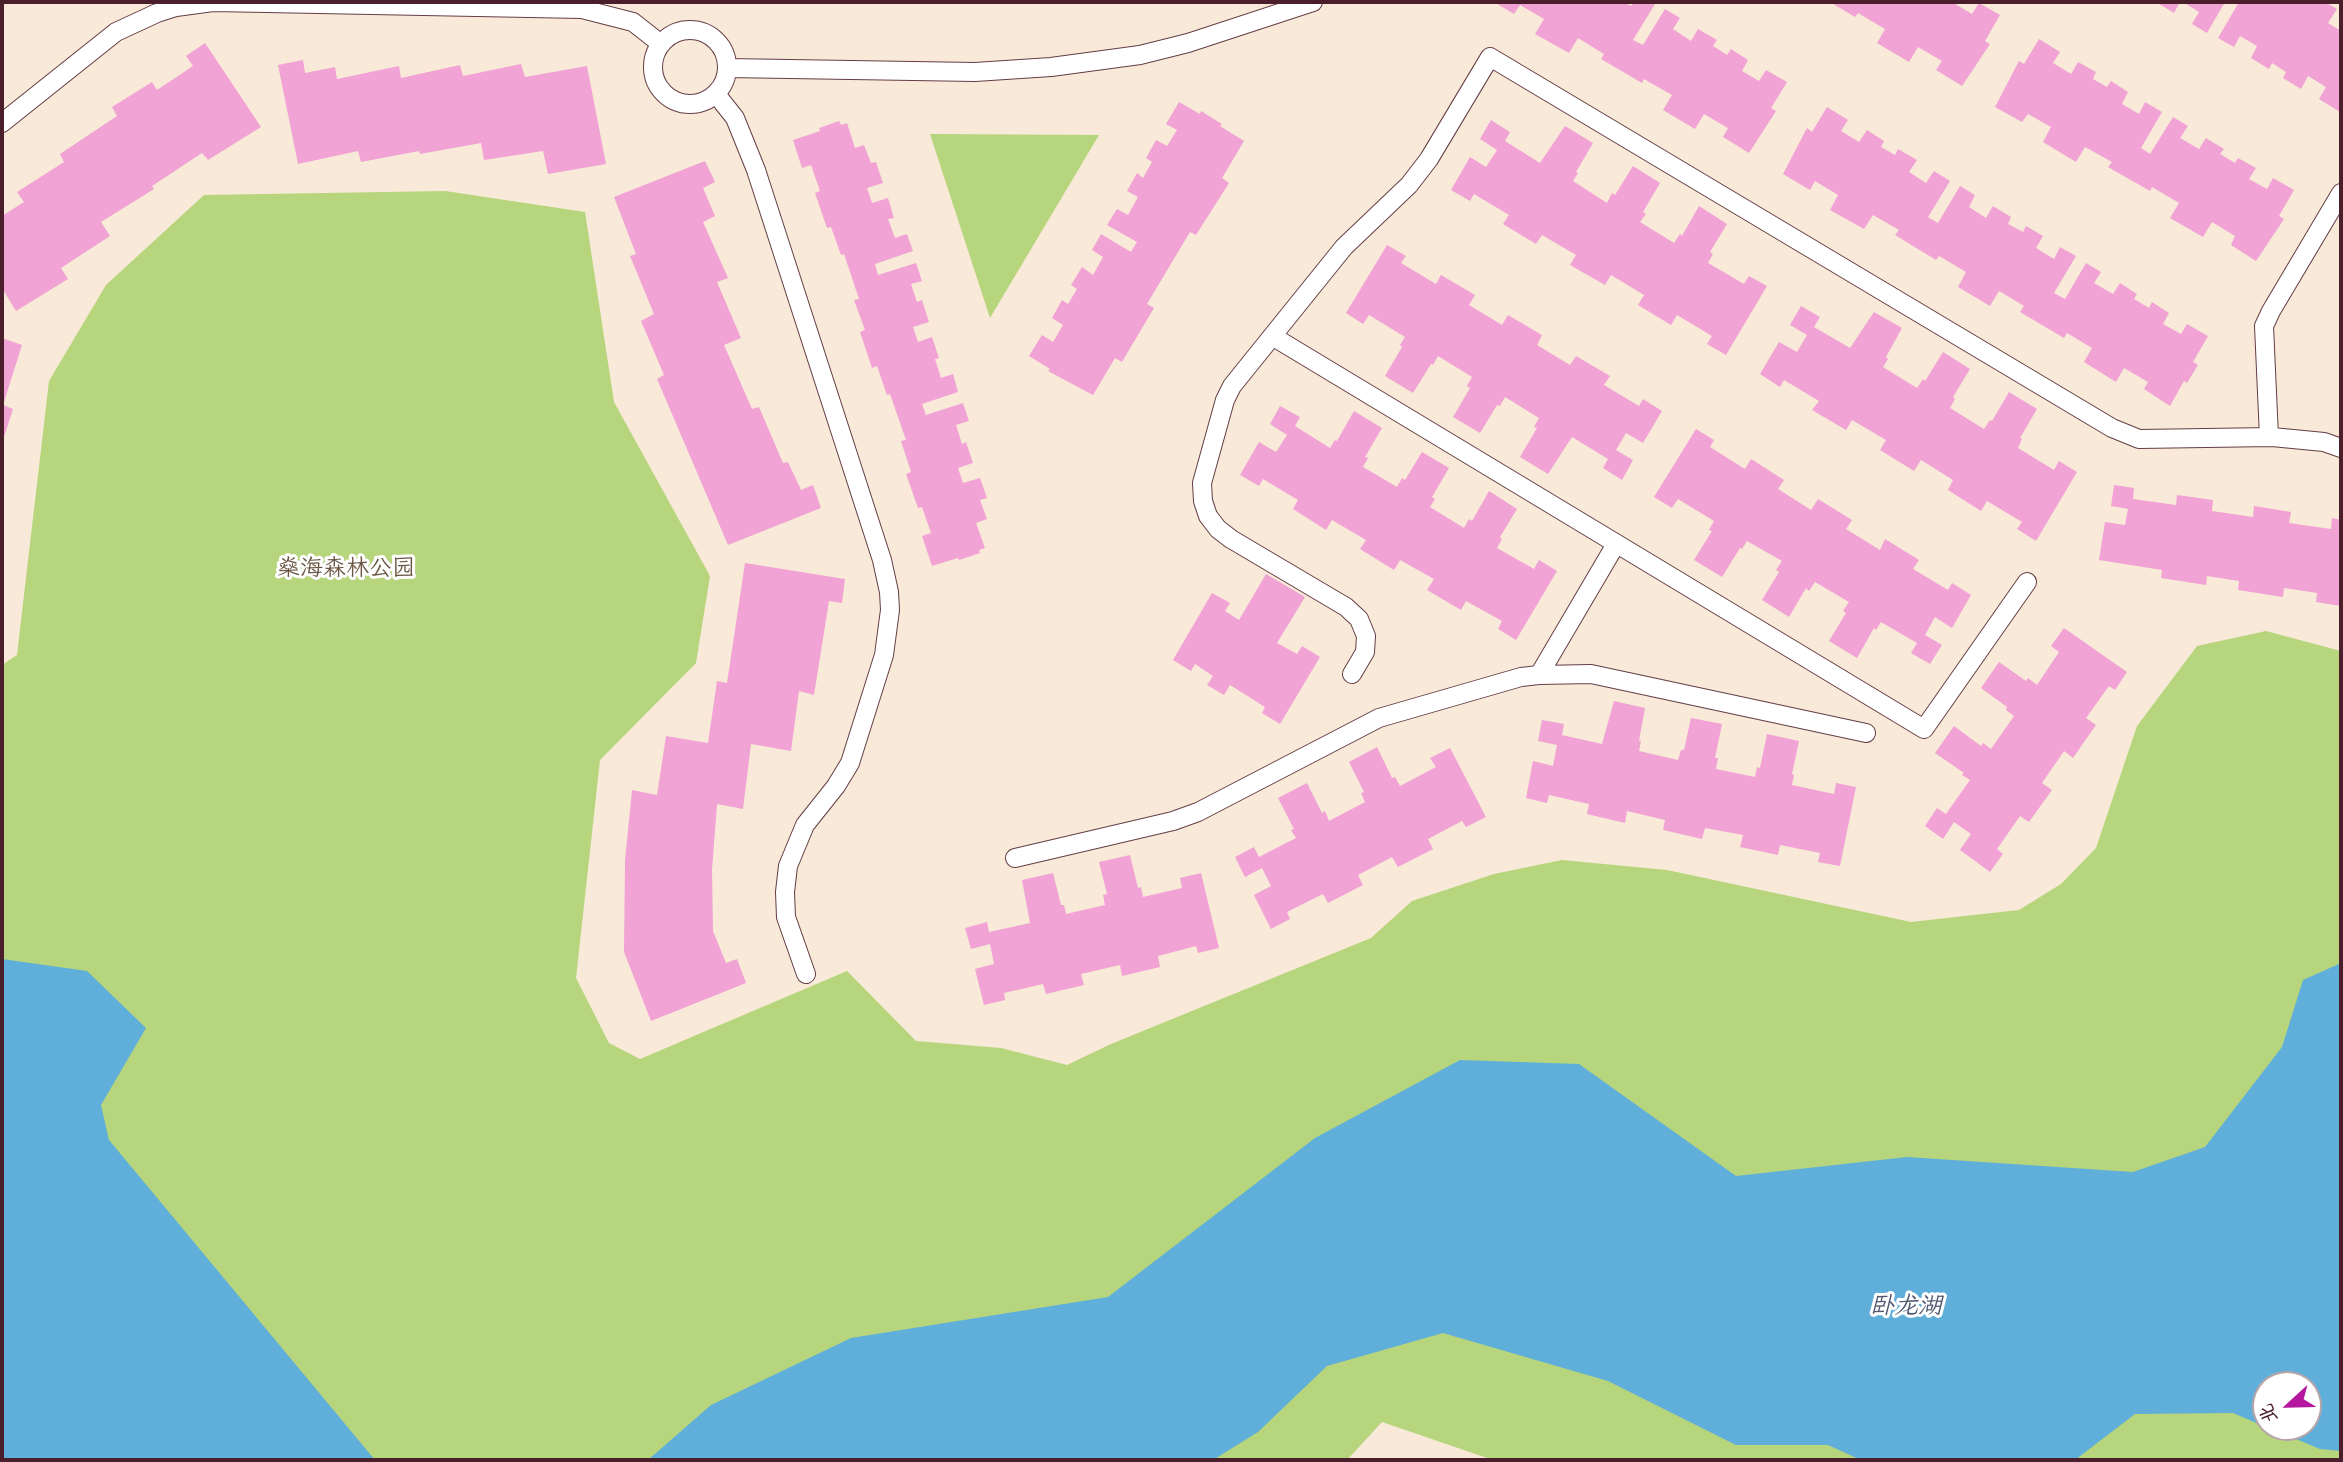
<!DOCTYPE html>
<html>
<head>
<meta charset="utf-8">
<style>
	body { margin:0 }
	#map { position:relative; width:2343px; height:1462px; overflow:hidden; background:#f9e9d8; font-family:Kalam,"LXGW WenKai TC",sans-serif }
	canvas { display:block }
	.frame { position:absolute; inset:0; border:4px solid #4a1f2b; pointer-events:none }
	.north { position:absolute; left:2252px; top:1371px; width:70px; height:70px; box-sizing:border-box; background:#fff; border:2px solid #b7a5aa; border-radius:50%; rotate:248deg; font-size:19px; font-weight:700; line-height:28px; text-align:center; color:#4a1f2b }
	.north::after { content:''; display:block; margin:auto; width:24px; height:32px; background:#b5179e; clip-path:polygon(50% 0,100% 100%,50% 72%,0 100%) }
</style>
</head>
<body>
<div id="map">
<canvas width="2343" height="1462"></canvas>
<div class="frame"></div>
<div class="north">北</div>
</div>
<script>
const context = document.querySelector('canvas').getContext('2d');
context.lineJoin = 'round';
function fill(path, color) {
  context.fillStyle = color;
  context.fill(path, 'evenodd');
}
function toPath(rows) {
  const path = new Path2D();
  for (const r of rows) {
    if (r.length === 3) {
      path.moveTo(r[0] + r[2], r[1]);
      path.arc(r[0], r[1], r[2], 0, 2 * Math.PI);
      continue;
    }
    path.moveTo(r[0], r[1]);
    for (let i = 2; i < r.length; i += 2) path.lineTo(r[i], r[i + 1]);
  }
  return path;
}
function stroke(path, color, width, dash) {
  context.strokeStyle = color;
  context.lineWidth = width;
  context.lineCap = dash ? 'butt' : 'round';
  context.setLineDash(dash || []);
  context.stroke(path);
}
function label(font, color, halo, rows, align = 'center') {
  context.font = font + ' Kalam,"LXGW WenKai TC",sans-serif';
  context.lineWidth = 6;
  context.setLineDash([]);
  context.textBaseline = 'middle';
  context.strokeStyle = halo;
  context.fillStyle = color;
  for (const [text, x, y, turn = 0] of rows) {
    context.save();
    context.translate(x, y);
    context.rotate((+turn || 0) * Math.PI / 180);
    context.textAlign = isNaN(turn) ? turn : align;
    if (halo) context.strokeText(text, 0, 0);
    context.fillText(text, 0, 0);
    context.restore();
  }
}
const green = toPath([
	[930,134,1099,135,990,318],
	[445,191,585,212,614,402,710,576,696,663,600,760,576,978,609,1043,640,1059,847,971,916,1041,1001,1048,1067,1065,1111,1044,1371,938,1412,901,1494,874,1562,860,1667,870,1911,922,2019,910,2061,884,2096,848,2137,726,2197,646,2266,631,2341,651,2341,1460,1493,1460,1382,1422,1347,1460,2,1460,2,665,17,655,49,381,106,285,204,195],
	[2266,1385,2308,1385,2308,1427,2266,1427]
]);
const water = toPath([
	[2,959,87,971,146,1028,101,1105,109,1140,375,1460,2,1460],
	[2341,963,2341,1451,2320,1449,2267,1427,2308,1427,2308,1385,2266,1385,2266,1427,2233,1413,2135,1414,2075,1460,1861,1460,1828,1445,1736,1445,1608,1381,1443,1333,1327,1366,1258,1432,1213,1460,648,1460,711,1405,851,1338,1108,1297,1315,1138,1460,1060,1579,1064,1736,1176,1907,1157,2133,1172,2205,1147,2282,1047,2303,980]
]);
const building = toPath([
	[1494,2,1624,2,1631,6,1634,2,1651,2,1655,4,1633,40,1643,45,1665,9,1680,18,1673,29,1691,41,1698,29,1717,40,1713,46,1727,55,1731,49,1748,60,1742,71,1759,81,1766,70,1787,82,1771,108,1776,111,1749,153,1723,137,1728,128,1704,114,1695,129,1663,110,1672,95,1644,79,1642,83,1601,59,1604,54,1578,38,1569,53,1535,34,1544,19,1520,5,1514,14],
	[1830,2,1956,2,1955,4,1972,14,1979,3,2000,15,1985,41,1990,44,1962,86,1936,70,1942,61,1918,47,1909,62,1877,43,1885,29,1858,13,1855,17],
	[2156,2,2180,2,2174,13],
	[2183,2,2225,2,2207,33,2192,24,2199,12],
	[2239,2,2291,2,2295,4,2296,2,2325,2,2337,9,2328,23,2341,31,2340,112,2319,99,2326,87,2308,76,2301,89,2283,78,2286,72,2272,63,2269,69,2251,58,2257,46,2240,36,2234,47,2218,38],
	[2039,39,2060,52,2053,63,2071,74,2078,62,2096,72,2093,79,2107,87,2111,81,2128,92,2122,104,2139,114,2145,102,2162,112,2141,148,2150,154,2173,117,2188,126,2180,138,2199,149,2206,138,2224,149,2220,154,2235,163,2238,158,2256,168,2249,179,2267,189,2273,178,2294,190,2279,216,2284,219,2256,261,2231,245,2235,236,2212,222,2203,237,2170,218,2179,203,2152,187,2150,191,2108,167,2112,162,2085,147,2076,162,2043,142,2051,127,2028,114,2022,122,1995,107,2019,61,2024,64],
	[205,43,261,127,208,160,202,153,152,186,154,189,101,222,110,236,61,268,68,279,16,311,2,288,2,216,24,202,17,192,64,162,60,154,117,116,112,107,152,82,157,90,193,66,186,56],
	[303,60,305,73,335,67,337,79,399,66,401,78,460,65,463,76,521,64,525,77,587,66,606,164,548,174,543,151,484,160,481,143,420,154,419,151,361,162,358,151,298,164,278,65],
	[1179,102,1200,114,1201,111,1222,124,1220,126,1244,141,1222,178,1229,183,1196,235,1190,232,1147,304,1154,308,1122,362,1115,358,1093,395,1048,371,1050,369,1029,356,1042,335,1053,342,1063,325,1052,318,1062,300,1068,304,1077,289,1071,285,1082,267,1093,275,1103,257,1092,250,1101,234,1131,252,1137,242,1107,225,1117,209,1128,215,1138,197,1127,191,1137,173,1143,178,1152,162,1146,158,1156,140,1167,146,1177,130,1166,124],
	[1827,107,1848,120,1841,131,1859,142,1867,130,1884,141,1881,147,1895,155,1898,149,1917,160,1909,172,1926,183,1934,171,1950,181,1928,217,1938,223,1960,186,1975,195,1969,207,1986,218,1993,206,2011,217,2008,224,2023,232,2026,226,2043,236,2036,248,2054,259,2060,247,2076,256,2054,293,2065,299,2086,263,2101,272,2094,283,2113,294,2120,283,2137,294,2134,299,2149,308,2152,302,2169,313,2163,324,2181,334,2187,324,2208,336,2193,362,2198,365,2187,383,2184,381,2170,406,2144,389,2148,382,2124,368,2116,382,2084,362,2092,348,2067,333,2064,338,2020,312,2024,306,1999,291,1990,306,1958,287,1966,272,1939,256,1936,260,1895,235,1899,230,1873,215,1864,229,1830,210,1838,195,1815,181,1810,190,1783,174,1807,128,1812,132],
	[1491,120,1510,132,1505,141,1540,163,1565,126,1593,143,1576,172,1578,173,1573,181,1607,203,1612,193,1615,195,1633,166,1660,183,1643,212,1646,214,1640,222,1674,243,1680,234,1682,236,1699,206,1727,224,1710,252,1713,254,1708,263,1744,284,1749,276,1767,286,1726,355,1707,344,1712,336,1677,315,1671,325,1638,305,1644,295,1611,275,1605,285,1570,265,1576,255,1542,235,1536,244,1503,224,1509,215,1474,194,1470,201,1451,190,1470,157,1486,167,1497,150,1480,139],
	[839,121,841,125,847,123,855,148,864,145,871,163,876,162,883,183,867,188,872,203,888,198,894,218,888,219,895,238,907,234,913,251,875,264,878,275,916,263,922,281,911,284,917,302,922,300,929,322,913,327,918,342,932,337,939,358,935,359,941,378,953,374,958,392,922,404,926,415,963,403,969,421,956,425,962,444,966,442,973,463,958,468,963,483,980,478,987,498,980,500,987,519,976,523,985,548,979,550,980,553,959,560,958,558,932,566,922,536,931,533,922,507,918,508,906,474,911,472,901,441,906,440,890,394,887,395,877,366,872,368,860,332,865,330,854,300,859,299,844,254,841,255,831,227,827,228,815,193,820,191,811,165,802,168,793,140,820,131,819,128],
	[705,161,715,182,703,188,715,216,703,222,728,278,717,282,741,338,724,345,752,409,759,407,783,463,788,462,801,490,813,485,821,508,728,545,657,379,664,375,641,321,654,314,630,256,636,254,614,197],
	[1387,245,1406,256,1401,263,1436,284,1441,275,1475,295,1469,305,1502,325,1508,315,1542,335,1537,345,1570,365,1576,356,1610,376,1604,385,1639,406,1643,399,1662,411,1643,443,1626,433,1616,450,1633,460,1622,480,1603,468,1608,459,1572,437,1548,474,1520,457,1537,428,1534,427,1539,418,1505,397,1500,406,1497,405,1480,433,1453,417,1470,388,1467,386,1472,377,1438,356,1433,365,1431,364,1413,393,1385,376,1402,347,1400,345,1405,337,1369,315,1363,324,1346,313],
	[1801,306,1820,317,1814,327,1850,348,1874,312,1902,328,1886,357,1888,359,1883,367,1917,388,1923,379,1925,381,1943,352,1970,369,1953,397,1955,399,1950,408,1984,429,1990,420,1992,421,2009,392,2037,409,2020,438,2022,439,2018,448,2054,470,2059,461,2077,472,2036,541,2017,529,2022,522,1987,501,1981,511,1948,490,1953,480,1921,460,1914,471,1880,450,1886,440,1852,420,1846,430,1812,410,1819,401,1784,380,1780,387,1760,374,1779,342,1797,352,1807,335,1790,325],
	[2,338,22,345,3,405,13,409,2,443],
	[1280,406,1300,417,1295,426,1330,448,1335,440,1337,441,1354,411,1382,428,1365,457,1368,458,1363,467,1397,487,1402,478,1405,480,1422,452,1449,468,1432,497,1435,499,1430,507,1464,528,1469,519,1472,521,1489,491,1517,509,1500,537,1502,539,1497,548,1534,569,1539,560,1557,571,1516,640,1498,629,1502,621,1466,601,1461,610,1427,590,1434,579,1400,560,1394,570,1360,549,1366,540,1332,520,1326,530,1293,509,1298,500,1263,479,1259,486,1240,475,1259,442,1276,452,1287,435,1270,424],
	[1696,429,1714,440,1710,447,1745,469,1751,459,1784,480,1778,489,1811,510,1818,499,1852,520,1846,529,1880,550,1885,539,1919,560,1913,569,1948,590,1952,583,1971,595,1952,628,1935,617,1925,635,1942,645,1930,664,1911,653,1917,643,1881,622,1876,630,1874,628,1857,658,1829,641,1846,613,1843,611,1849,602,1815,582,1809,591,1806,588,1789,617,1762,600,1779,572,1776,570,1782,561,1747,541,1742,549,1740,548,1722,577,1694,560,1712,531,1709,530,1714,521,1678,499,1672,508,1654,497],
	[2114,485,2134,488,2133,499,2176,505,2177,495,2213,500,2212,511,2253,517,2254,506,2291,512,2289,523,2331,529,2332,518,2341,520,2341,606,2316,602,2317,593,2284,588,2283,597,2238,590,2239,581,2207,576,2206,585,2161,578,2162,570,2099,560,2105,522,2125,525,2128,509,2111,506],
	[745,563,845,579,842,603,829,601,814,695,799,691,791,751,751,744,743,809,717,804,712,870,713,931,726,963,737,959,746,983,651,1021,624,952,625,860,632,790,657,795,666,736,708,743,717,681,727,683],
	[1266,574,1305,597,1277,643,1297,654,1302,646,1320,657,1280,724,1262,713,1265,707,1230,685,1224,695,1207,685,1213,676,1195,664,1191,671,1173,660,1212,593,1230,603,1225,611,1239,620],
	[2064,628,2127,672,2115,690,2109,686,2086,718,2096,725,2073,758,2064,751,2042,783,2052,790,2029,822,2020,816,1997,849,2003,854,1990,872,1960,850,1971,834,1954,822,1943,839,1925,826,1937,808,1946,814,1970,780,1962,775,1964,773,1935,753,1954,726,1981,746,1983,743,1991,749,2014,716,2006,710,2007,707,1981,688,1999,662,2026,681,2028,678,2037,685,2059,652,2051,646],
	[1614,701,1645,708,1639,741,1641,741,1639,751,1678,760,1681,750,1684,750,1691,718,1722,724,1715,758,1718,758,1716,769,1755,777,1757,767,1760,768,1767,734,1799,741,1792,774,1794,775,1792,785,1834,794,1836,783,1856,787,1840,866,1818,862,1820,853,1780,845,1778,855,1740,847,1743,835,1705,828,1702,839,1663,830,1665,820,1627,811,1625,823,1587,814,1589,804,1549,795,1547,803,1526,798,1533,761,1553,766,1557,745,1538,741,1542,720,1564,724,1562,735,1602,744],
	[1377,747,1392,778,1395,777,1400,786,1436,767,1430,758,1450,748,1486,817,1466,827,1462,821,1428,839,1433,849,1398,867,1392,857,1358,875,1363,885,1328,903,1323,894,1287,912,1290,919,1271,929,1254,895,1271,886,1262,868,1245,877,1235,857,1254,847,1259,857,1296,838,1291,830,1294,829,1278,798,1307,783,1322,813,1325,811,1329,821,1365,802,1361,793,1364,792,1349,762],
	[1130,855,1138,888,1141,887,1143,897,1182,888,1180,878,1201,873,1219,948,1198,953,1196,946,1158,956,1160,967,1122,976,1120,965,1081,974,1084,985,1046,994,1043,984,1004,993,1005,1000,984,1005,975,969,994,964,990,944,971,949,965,928,987,922,989,932,1030,923,1022,880,1053,873,1061,905,1064,905,1066,914,1105,905,1103,895,1107,894,1099,862]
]);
const lane = toPath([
	[690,67,37],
	[727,68,975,72,1051,67,1140,55,1188,43,1313,2],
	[716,94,735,118,756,170,882,560,889,592,890,610,884,655,850,763,836,786,805,825,788,866,785,892,786,917,806,974],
	[2,123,116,32,157,13,176,7,213,2,582,9,633,22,661,44],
	[1272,336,1924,729,2027,582],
	[2269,437,2264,326,2271,311,2341,193],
	[1352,674,1365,652,1366,636,1359,619,1346,607,1231,539,1218,529,1208,516,1203,501,1202,483,1225,400,1232,386,1344,247,1409,185,1429,159,1490,57,2112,428,2139,439,2272,437,2324,442,2341,448],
	[1539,675,1591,674,1866,733],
	[1015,858,1173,821,1198,812,1379,718,1521,677,1539,675,1616,544]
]);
const parkNames = [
	["燊海森林公园",346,571]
];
const waterNames = [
	["卧龙湖",1906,1309]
];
fill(green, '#b6d57c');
fill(water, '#60afda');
fill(building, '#f0a3d4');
stroke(lane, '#643d45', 20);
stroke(lane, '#fff', 18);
label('23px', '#6a5643', '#fff', parkNames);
label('italic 24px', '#535971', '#fff', waterNames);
</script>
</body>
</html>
